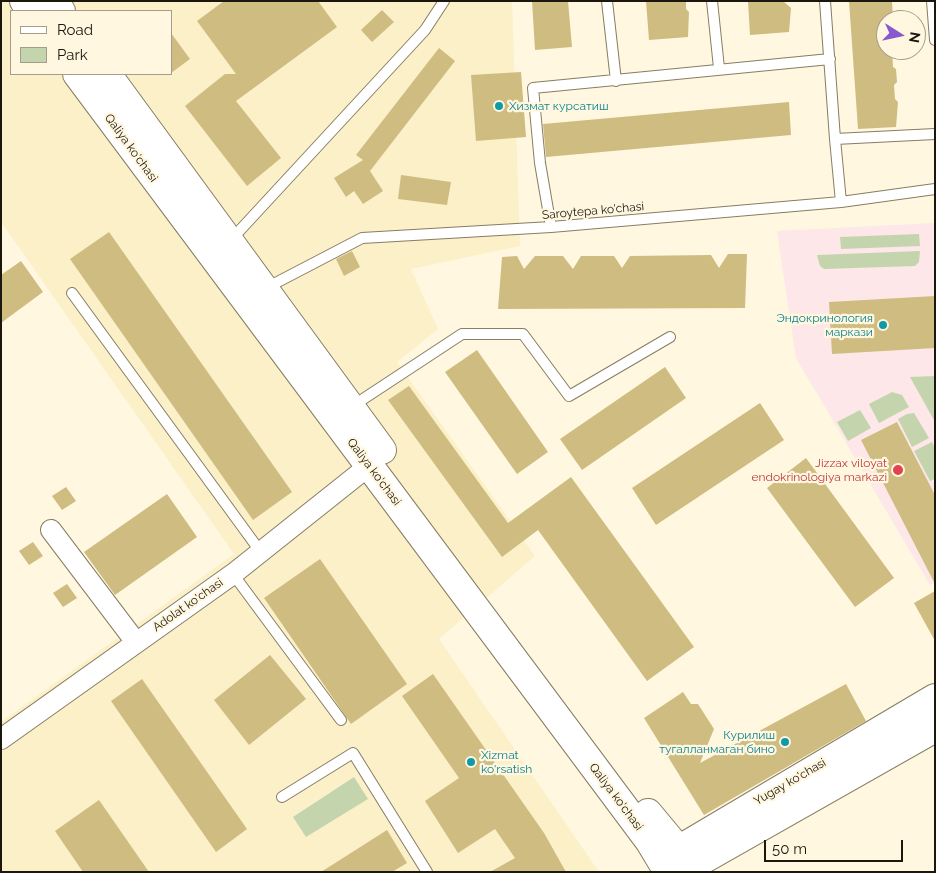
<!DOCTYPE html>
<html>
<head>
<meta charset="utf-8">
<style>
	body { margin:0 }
	#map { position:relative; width:936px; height:873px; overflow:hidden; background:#fff7df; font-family:Raleway,sans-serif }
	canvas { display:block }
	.frame { position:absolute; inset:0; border:2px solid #1b170d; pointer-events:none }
	.legend { position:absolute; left:10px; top:10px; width:162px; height:65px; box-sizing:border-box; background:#fff7df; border:1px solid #a49d8b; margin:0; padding:6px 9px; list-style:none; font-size:15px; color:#1b170d }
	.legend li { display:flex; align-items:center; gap:10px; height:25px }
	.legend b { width:25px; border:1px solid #a49d8b }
	.north { position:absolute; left:876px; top:10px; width:50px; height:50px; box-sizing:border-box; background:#fff7df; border:1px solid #a49d8b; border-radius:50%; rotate:100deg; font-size:14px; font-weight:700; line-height:20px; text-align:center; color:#1b170d }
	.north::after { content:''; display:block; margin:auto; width:18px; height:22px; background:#8957cf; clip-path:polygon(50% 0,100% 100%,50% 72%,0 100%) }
	.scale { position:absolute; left:764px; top:840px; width:139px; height:22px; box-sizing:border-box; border:2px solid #1b170d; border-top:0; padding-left:6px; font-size:15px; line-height:18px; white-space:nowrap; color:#1b170d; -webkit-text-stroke:4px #fff7df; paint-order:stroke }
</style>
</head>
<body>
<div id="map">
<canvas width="936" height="873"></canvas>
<div class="frame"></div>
<ul class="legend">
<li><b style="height:6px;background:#fff"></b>Road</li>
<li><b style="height:14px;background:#c4d5ad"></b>Park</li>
</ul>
<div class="north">N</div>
<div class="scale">50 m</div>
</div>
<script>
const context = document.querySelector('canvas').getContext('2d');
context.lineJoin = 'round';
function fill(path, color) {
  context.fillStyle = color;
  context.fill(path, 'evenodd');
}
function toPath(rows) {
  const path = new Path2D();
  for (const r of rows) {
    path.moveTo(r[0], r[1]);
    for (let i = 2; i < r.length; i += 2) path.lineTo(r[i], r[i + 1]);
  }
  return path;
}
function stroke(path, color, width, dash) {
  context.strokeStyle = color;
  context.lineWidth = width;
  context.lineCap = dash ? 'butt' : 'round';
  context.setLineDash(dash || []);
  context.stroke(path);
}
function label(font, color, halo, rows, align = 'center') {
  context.font = font + ' Raleway,sans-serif';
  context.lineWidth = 4.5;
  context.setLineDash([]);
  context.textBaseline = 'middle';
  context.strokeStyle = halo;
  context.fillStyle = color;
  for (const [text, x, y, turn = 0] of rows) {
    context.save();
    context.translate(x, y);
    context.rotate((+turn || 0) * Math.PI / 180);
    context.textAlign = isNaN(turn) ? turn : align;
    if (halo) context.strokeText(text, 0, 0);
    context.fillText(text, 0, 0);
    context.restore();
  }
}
const built = toPath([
	[1,1,512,1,520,246,411,269,438,329,397,362,535,556,439,639,599,872,1,872,1,722,234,554,1,222],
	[11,11,171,11,171,74,11,74]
]);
const medical = toPath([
	[935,223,935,583,930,585,796,358,777,231]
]);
const green = toPath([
	[919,234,920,246,841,249,840,237],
	[920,251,919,262,915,266,824,269,820,266,817,255],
	[935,376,935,422,910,377],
	[892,392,902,395,909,407,879,423,869,404],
	[860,410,871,428,848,441,837,422],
	[914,413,929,438,912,447,898,419,907,414],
	[932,442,935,448,935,479,930,481,914,451],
	[354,777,368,799,306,837,293,817]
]);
const building = toPath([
	[224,1,318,1,337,27,236,101,281,158,247,186,185,106,225,74,236,74,197,21],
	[532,1,568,1,572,47,535,50],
	[646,1,686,1,686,9,689,12,688,37,649,40],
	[748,1,783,1,791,8,789,32,750,35],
	[849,1,892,1,893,20,886,20,886,50,892,50,893,67,896,69,897,82,894,85,895,99,898,102,896,127,858,129],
	[382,10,394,22,372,42,361,30],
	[171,33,190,59,171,73],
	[439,48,455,61,370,171,383,191,363,204,354,191,346,197,334,178,363,160,356,155],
	[521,72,526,137,476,141,471,75],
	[789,102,791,135,546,157,543,124],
	[401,175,451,182,447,205,398,199],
	[109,232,292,492,253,520,70,259],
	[352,251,360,267,344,276,336,259],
	[728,254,747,254,745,308,498,309,502,257,517,256,524,269,535,256,563,256,573,269,581,256,614,256,622,268,630,256,711,255,719,268],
	[21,261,43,292,1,323,1,275],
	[935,296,935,348,832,354,829,302],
	[477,350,548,452,517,474,445,372],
	[665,367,686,398,582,470,560,439],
	[409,386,508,523,571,477,694,647,647,681,538,530,502,557,388,400],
	[760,403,784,440,656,525,632,488],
	[897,422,935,495,935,584,861,440],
	[806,458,894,578,855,607,767,488],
	[66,487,76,501,62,510,52,496],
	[167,494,197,537,115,595,84,552],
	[33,542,43,556,29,565,19,551],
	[320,559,407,684,351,724,264,598],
	[67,584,77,598,63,607,53,593],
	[935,591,935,641,914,603],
	[270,655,306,699,249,745,214,700],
	[433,674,544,833,566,872,490,872,515,858,495,829,458,853,425,801,459,778,402,696],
	[142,679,247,829,216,852,111,701],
	[846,684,866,721,704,815,644,718,683,692,691,704,698,704,714,729,700,763],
	[99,800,149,872,83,872,55,831],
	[387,830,407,863,392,872,321,872]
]);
const lane = toPath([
	[607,1,616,81],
	[712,1,719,68],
	[825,1,835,139,935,134],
	[932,1,935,40],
	[835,139,841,202],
	[551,227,540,163,533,88,830,59],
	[230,241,425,30,444,1],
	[266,288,362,238,551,227,841,202,935,189],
	[72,293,260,551],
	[351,407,462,334,523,334,569,396,670,337],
	[233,574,341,720],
	[282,797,353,753,427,872]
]);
const street = toPath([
	[51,530,135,641],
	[1,739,233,574,370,465]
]);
const secondary = toPath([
	[24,1,31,11],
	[54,1,61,11],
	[77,74,650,842,668,872],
	[107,74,382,450],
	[648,813,678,849,693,872],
	[663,859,935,698],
	[681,872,935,728]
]);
const markers = [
	[499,106,5,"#0f9aa8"],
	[883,325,5,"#0f9aa8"],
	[898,470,6,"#e0444e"],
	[785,742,5,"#0f9aa8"],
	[471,762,5,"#0f9aa8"]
];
const cultureNames = [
	["Хизмат курсатиш",509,106],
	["Эндокринология",873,318,"right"],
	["маркази",873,332,"right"],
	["Курилиш",775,735,"right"],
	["тугалланмаган бино",775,749,"right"],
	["Xizmat",481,755],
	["ko'rsatish",481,769]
];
const streetNames = [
	["Qaliya ko'chasi",131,148,54],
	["Saroytepa ko'chasi",593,211,-5],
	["Qaliya ko'chasi",374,472,53],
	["Adolat ko'chasi",188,605,-35],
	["Yugay ko'chasi",790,782,-30],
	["Qaliya ko'chasi",616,797,53]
];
const healthNames = [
	["Jizzax viloyat",887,463],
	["endokrinologiya markazi",887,477]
];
fill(built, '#fcf0c9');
fill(medical, '#fde7e8');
fill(green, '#c4d5ad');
fill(building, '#cfbc81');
stroke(lane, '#867d62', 12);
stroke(street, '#867d62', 22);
stroke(secondary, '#867d62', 30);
stroke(lane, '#fff', 10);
stroke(street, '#fff', 20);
stroke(secondary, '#fff', 28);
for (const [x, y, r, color] of markers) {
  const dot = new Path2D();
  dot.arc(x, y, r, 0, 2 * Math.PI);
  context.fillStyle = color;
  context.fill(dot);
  stroke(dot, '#fff7df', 2);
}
label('12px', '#0d838f', '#fff7df', cultureNames, 'left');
label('12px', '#1b170d', '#fff7df', streetNames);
label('12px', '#be3a42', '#fff7df', healthNames, 'right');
</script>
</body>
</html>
